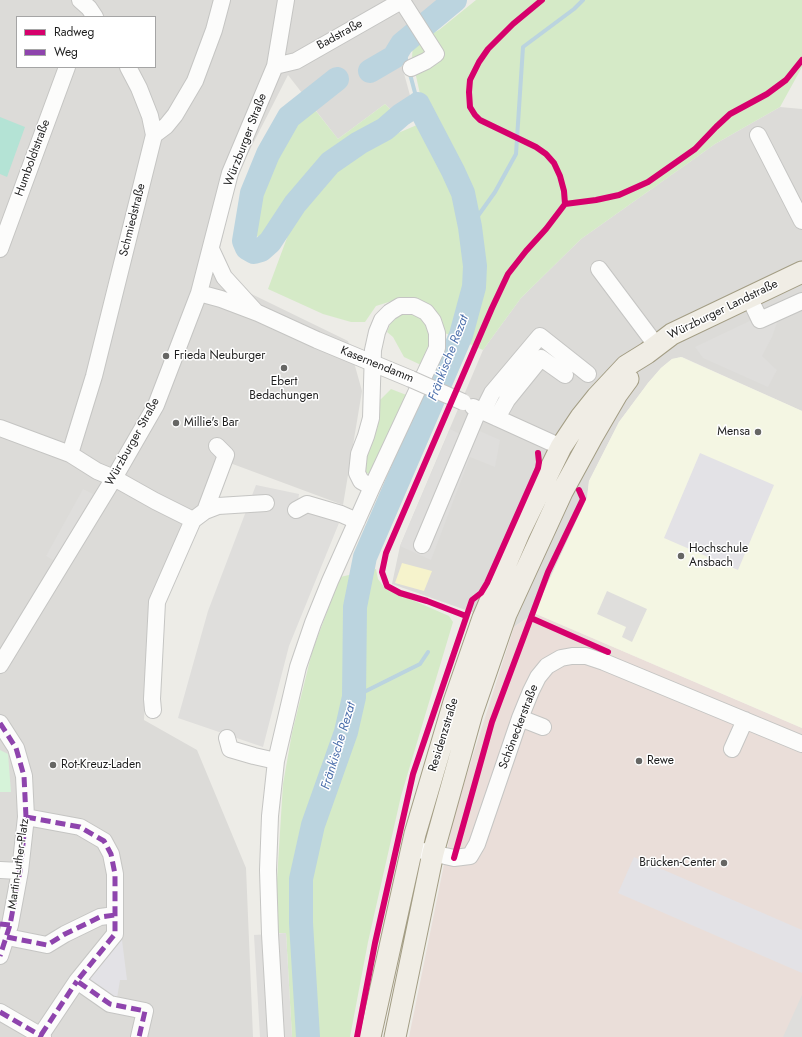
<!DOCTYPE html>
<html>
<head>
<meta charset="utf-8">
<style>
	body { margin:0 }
	#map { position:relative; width:802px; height:1037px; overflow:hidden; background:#edece7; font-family:Jost,sans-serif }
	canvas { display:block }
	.legend { position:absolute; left:16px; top:16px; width:140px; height:52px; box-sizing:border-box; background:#fff; border:1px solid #a5a5a5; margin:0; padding:5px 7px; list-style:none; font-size:12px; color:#1e1e1e }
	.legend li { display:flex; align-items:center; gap:8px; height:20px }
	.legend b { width:20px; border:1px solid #a5a5a5 }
</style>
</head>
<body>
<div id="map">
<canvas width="802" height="1037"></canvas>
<ul class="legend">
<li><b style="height:5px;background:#d6006c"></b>Radweg</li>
<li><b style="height:5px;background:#8e44ad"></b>Weg</li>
</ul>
</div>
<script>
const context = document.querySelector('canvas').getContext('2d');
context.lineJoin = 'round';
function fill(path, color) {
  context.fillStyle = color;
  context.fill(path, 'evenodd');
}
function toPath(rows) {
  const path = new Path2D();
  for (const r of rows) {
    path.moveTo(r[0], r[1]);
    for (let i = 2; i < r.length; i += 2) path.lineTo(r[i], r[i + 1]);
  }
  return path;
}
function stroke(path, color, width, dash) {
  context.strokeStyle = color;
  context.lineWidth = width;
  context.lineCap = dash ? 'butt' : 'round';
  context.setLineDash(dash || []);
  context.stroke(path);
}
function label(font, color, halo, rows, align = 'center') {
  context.font = font + ' Jost,sans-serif';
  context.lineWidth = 3;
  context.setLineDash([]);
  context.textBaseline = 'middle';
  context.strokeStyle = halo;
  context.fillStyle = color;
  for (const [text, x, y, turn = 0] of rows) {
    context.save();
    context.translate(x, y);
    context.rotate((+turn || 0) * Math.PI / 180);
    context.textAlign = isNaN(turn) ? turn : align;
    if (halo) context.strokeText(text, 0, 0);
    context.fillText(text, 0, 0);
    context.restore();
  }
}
const residential = toPath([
	[0,0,448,0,440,7,394,37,411,99,404,107,394,113,385,104,338,139,288,75,237,175,218,256,233,285,348,341,362,391,343,505,230,463,216,502,186,521,149,606,144,720,197,750,246,868,253,1037,0,1037],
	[17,17,155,17,155,67,17,67],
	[780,107,802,109,802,411,682,357,672,359,661,368,648,383,619,422,589,481,587,498,534,613,514,627,392,584,400,546,483,350,521,298,581,239,715,144]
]);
const commercial = toPath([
	[534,613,802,728,802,1037,409,1037,454,815,514,627]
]);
const education = toPath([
	[681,357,802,411,802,728,534,613,587,498,589,481,619,422,648,383,661,368,672,359]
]);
const grass = toPath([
	[476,0,802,0,802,67,780,107,715,144,581,239,521,298,483,350,445,333,442,320,428,305,411,298,392,301,376,306,365,322,351,322,323,314,268,289,291,227,333,170,358,150,431,119,422,103,412,58,413,43,439,30],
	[385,104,394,113,334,152,315,166,266,234,259,238,254,233,255,225,256,199,295,121,312,106,338,139],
	[405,313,416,315,426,321,429,328,430,341,421,365,404,357,393,337,387,332,391,322,398,315],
	[391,389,409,396,372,473,369,474,364,472,367,450,377,429,380,400],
	[376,569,378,579,384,587,403,596,449,616,453,622,401,796,368,942,350,1037,292,1037,286,933,278,933,276,896,283,784,292,733,312,652,340,577]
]);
const sand = toPath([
	[402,563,432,571,424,591,395,583]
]);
const park = toPath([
	[0,750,8,754,11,792,0,792]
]);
const pitch = toPath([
	[0,117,25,127,7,177,0,174]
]);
const parking = toPath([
	[802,296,779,317,772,337,762,356,777,370,768,387,703,358,695,347],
	[450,429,469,439,475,429,500,440,495,467,470,457,431,560,400,546],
	[256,485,299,494,298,502,339,523,289,646,263,747,178,718,208,611],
	[83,489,93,494,55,561,46,556],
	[607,591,647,609,632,642,622,637,626,627,597,614],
	[286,933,292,1037,260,1037,254,935],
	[802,995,802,1037,783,1037]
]);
const plaza = toPath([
	[700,453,774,485,738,570,664,538],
	[634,857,802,930,802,973,618,893],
	[121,932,127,980,120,980,117,998,105,1008,77,991,71,980,68,978,84,960]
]);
const stream = toPath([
	[402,44,418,104],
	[470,227,495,192,516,154,523,47,574,9,583,0],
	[354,697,420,664,428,652]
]);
const river = toPath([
	[370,71,394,57,402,44,455,0],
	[308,1037,301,923,301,879,313,825,346,732,354,697,355,607,365,557,461,335,474,287,475,266,470,227,463,193,453,171,418,104,401,115,385,129,359,143,330,163,295,204,270,242,261,250,254,252,247,248,244,241,252,193,268,154,289,117,337,79]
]);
const minor = toPath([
	[80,0,89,8,95,17],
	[402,1,436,54,426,61,411,68],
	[275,66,296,61,403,0],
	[128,67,139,88,150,116,154,135],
	[758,135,802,221],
	[0,249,67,67],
	[211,249,224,277,255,311],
	[599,269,656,345],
	[199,293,221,299,258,313,317,340,411,379],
	[749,297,760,320,802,301],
	[473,407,561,447],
	[483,411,492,393,540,336,588,374],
	[497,418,507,400,541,358,565,375],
	[0,428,70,454,97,471,114,478,155,501,193,520,157,602,152,699,153,710],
	[70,454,94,376,154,135,166,126,175,115,195,81,214,30,222,0],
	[296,510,307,504,341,514,357,521],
	[205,511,226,455,217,446],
	[193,520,205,511,218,506,266,503],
	[422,545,479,409],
	[0,665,114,478,156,405,199,293,230,173,275,66,286,0],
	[520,718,543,727],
	[0,723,16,748,24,776,26,817,20,871,10,925,0,956],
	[227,738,230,749,254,756,276,761],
	[732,749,745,720],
	[26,817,80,827,104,841,111,854,115,874,115,934,77,981,110,1004,145,1011,139,1037],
	[423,851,454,858,470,856,477,844,520,718,531,691,538,677,547,666,561,658,572,656,586,656,604,662,802,744],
	[0,870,20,871],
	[7,937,47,945,65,934,100,917,115,915],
	[0,1012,43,1037],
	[41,1035,77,981],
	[276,1037,270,934,268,870,270,816,276,761,298,667,313,623,330,581,372,487,437,348,437,333,433,321,426,312,414,306,400,306,390,312,382,320,377,332,373,350,371,418,366,436,359,454,357,473,361,481,372,487]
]);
const major = toPath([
	[370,1037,415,834,454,702,483,618,519,533,561,447,581,417,597,397,626,366,647,353,672,334,802,272],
	[395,1037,433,853,472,713,506,614,562,492,592,437,617,394,628,379]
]);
const minorBridge = toPath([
	[411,379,463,402]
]);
const quiet = toPath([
	[0,723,16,748,24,776,26,817,20,871,10,925,0,956],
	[26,817,80,827,104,841,111,854,115,874,115,934,77,981,110,1004,145,1011,139,1037],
	[0,924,10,925],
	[7,937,47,945,65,934,100,917,115,915],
	[0,1012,43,1037],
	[41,1035,77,981]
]);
const cycleway = toPath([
	[565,204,596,200,619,195,648,182,695,149,716,127,730,114,767,94,786,80,802,60],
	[466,616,427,601,400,593,387,586,382,572,386,553,492,308,508,274,526,251,546,229,565,204,564,191,560,176,554,163,546,154,536,147,480,120,475,115,470,107,469,92,470,80,479,62,488,49,513,24,542,0],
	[531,618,608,652],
	[454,858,492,722,548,572,583,499,579,490],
	[357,1037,375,943,413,774,472,600,481,593,487,583,538,468,539,462,538,453]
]);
const markers = [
	[166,356,4,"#666664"],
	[284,368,4,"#666664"],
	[176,423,4,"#666664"],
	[758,432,4,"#666664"],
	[681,556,4,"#666664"],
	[639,761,4,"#666664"],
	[53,765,4,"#666664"],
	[724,863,4,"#666664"]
];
const streetNames = [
	["Badstraße",340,35,-29],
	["Würzburger Straße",246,140,-69],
	["Humboldtstraße",33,158,-70],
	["Schmiedstraße",133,220,-76],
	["Würzburger Landstraße",723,310,-26],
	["Kasernendamm",377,365,22],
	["Würzburger Straße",133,442,-61],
	["Schöneckerstraße",519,727,-69],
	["Residenzstraße",444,735,-73],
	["Martin-Luther-Platz",19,864,-82]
];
const poiNames = [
	["Frieda Neuburger",174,356],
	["Ebert",284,382,"center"],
	["Bedachungen",284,396,"center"],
	["Millie's Bar",184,423],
	["Mensa",750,432,"right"],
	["Hochschule",689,549],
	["Ansbach",689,563],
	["Rewe",647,761],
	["Rot-Kreuz-Laden",61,765],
	["Brücken-Center",716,863,"right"]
];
const waterNames = [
	["Fränkische Rezat",449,358,-69],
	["Fränkische Rezat",339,746,-73]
];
fill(residential, '#dcdbd8');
fill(commercial, '#eaded9');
fill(education, '#f4f6e3');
fill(grass, '#d5eac7');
fill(sand, '#f6f3cc');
fill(park, '#d6f3d9');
fill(pitch, '#b4e3d5');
fill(parking, '#dfdedc');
fill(plaza, '#e3e2e6');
stroke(stream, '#bbd4df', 4);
stroke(river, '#bbd4df', 24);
stroke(minor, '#c5c5c3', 18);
stroke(major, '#a39d84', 23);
stroke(minor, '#fcfcfb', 16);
stroke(major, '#f0ede5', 21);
stroke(minorBridge, '#c5c5c3', 18, []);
stroke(minorBridge, '#fcfcfb', 16);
stroke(quiet, '#8e44ad', 5, [10, 5]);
stroke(cycleway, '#d6006c', 6);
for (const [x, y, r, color] of markers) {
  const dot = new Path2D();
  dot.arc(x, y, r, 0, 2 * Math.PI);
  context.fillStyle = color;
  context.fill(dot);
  stroke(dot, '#fff', 1.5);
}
label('12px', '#1e1e1e', '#fff', streetNames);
label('12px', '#1e1e1e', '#fff', poiNames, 'left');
label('italic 13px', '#4d70ac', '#fff', waterNames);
</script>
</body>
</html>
